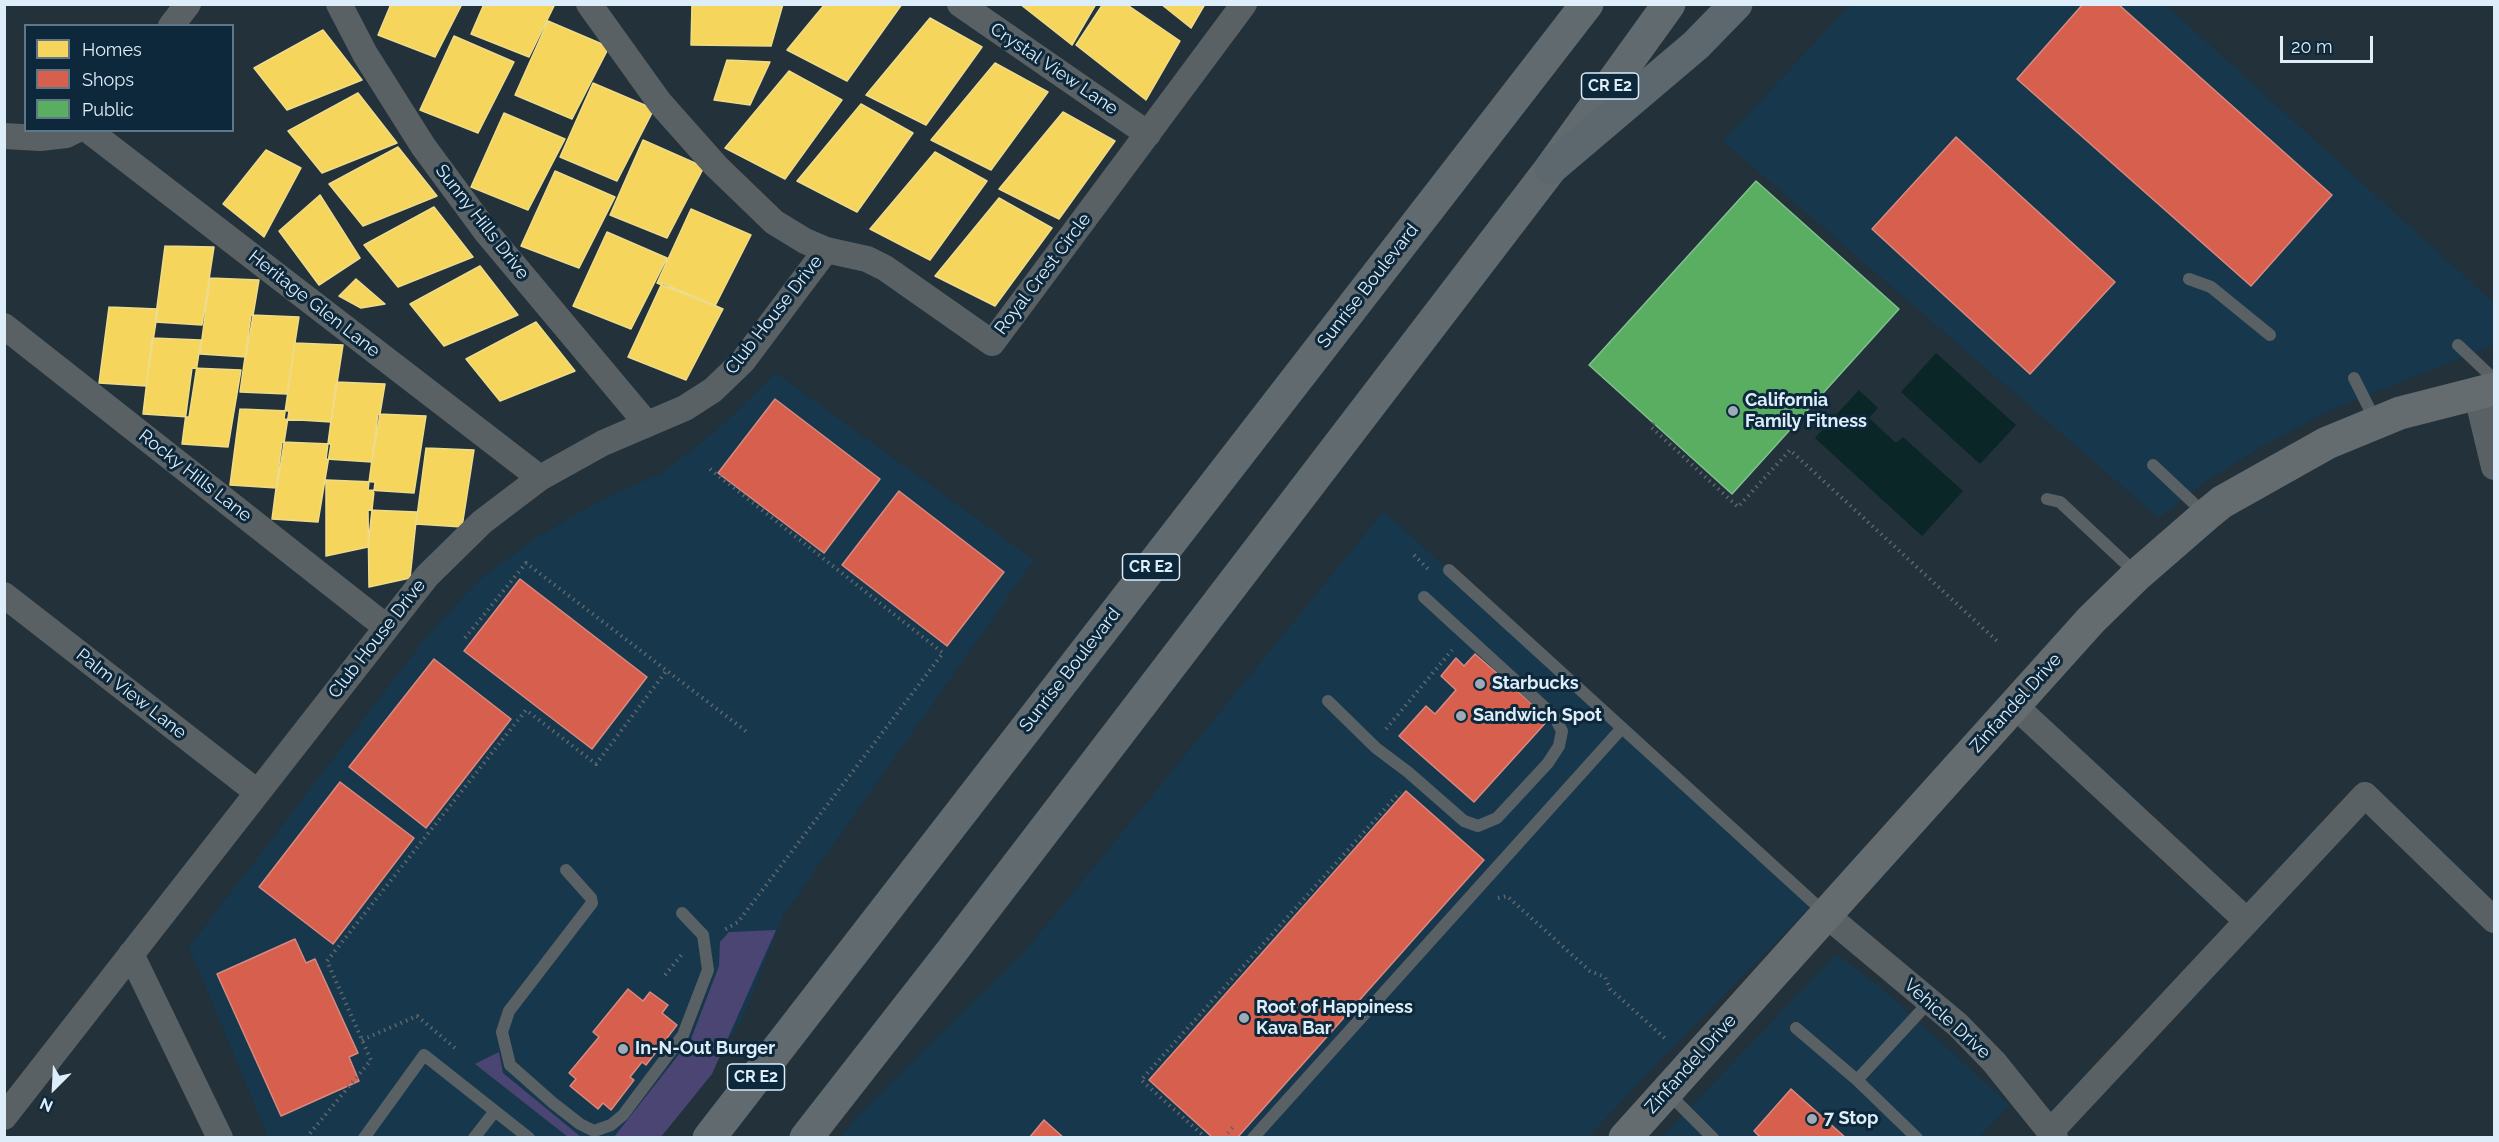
<!DOCTYPE html>
<html>
<head>
<meta charset="utf-8">
<style>
	body { margin:0 }
	#map { position:relative; width:2499px; height:1142px; overflow:hidden; background:#22313a; font-family:Raleway,sans-serif }
	canvas { display:block }
	.frame { position:absolute; inset:0; border:6px solid #ddedf9; pointer-events:none }
	.legend { position:absolute; left:24px; top:24px; width:210px; height:108px; box-sizing:border-box; background:#0d283b; border:2px solid #607787; margin:0; padding:8px 10px; list-style:none; font-size:18px; color:#ddedf9 }
	.legend li { display:flex; align-items:center; gap:12px; height:30px }
	.legend b { width:30px; border:2px solid #607787 }
	.north { position:absolute; left:24px; top:1058px; width:60px; height:60px; -webkit-text-stroke:4px #0d283b; paint-order:stroke; rotate:204deg; font-size:16px; font-weight:700; line-height:24px; text-align:center; color:#ddedf9 }
	.north::after { content:''; display:block; margin:auto; width:21px; height:27px; background:#ddedf9; clip-path:polygon(50% 0,100% 100%,50% 72%,0 100%) }
	.scale { position:absolute; left:2280px; top:36px; width:93px; height:27px; box-sizing:border-box; border:3px solid #ddedf9; border-top:0; padding-left:8px; font-size:18px; line-height:21px; white-space:nowrap; color:#ddedf9; -webkit-text-stroke:4px #0d283b; paint-order:stroke }
</style>
</head>
<body>
<div id="map">
<canvas width="2499" height="1142"></canvas>
<div class="frame"></div>
<ul class="legend">
<li><b style="height:16px;background:#f6d55c"></b>Homes</li>
<li><b style="height:16px;background:#d6604d"></b>Shops</li>
<li><b style="height:16px;background:#5aae61"></b>Public</li>
</ul>
<div class="north">N</div>
<div class="scale">20 m</div>
</div>
<script>
const context = document.querySelector('canvas').getContext('2d');
context.lineJoin = 'round';
function fill(path, color) {
  context.fillStyle = color;
  context.fill(path, 'evenodd');
}
function toPath(rows) {
  const path = new Path2D();
  for (const r of rows) {
    path.moveTo(r[0], r[1]);
    for (let i = 2; i < r.length; i += 2) path.lineTo(r[i], r[i + 1]);
  }
  return path;
}
function stroke(path, color, width, dash) {
  context.strokeStyle = color;
  context.lineWidth = width;
  context.lineCap = dash ? 'butt' : 'round';
  context.setLineDash(dash || []);
  context.stroke(path);
}
function label(font, color, halo, rows, align = 'center') {
  context.font = font + ' Raleway,sans-serif';
  context.lineWidth = 6;
  context.setLineDash([]);
  context.textBaseline = 'middle';
  context.strokeStyle = halo;
  context.fillStyle = color;
  for (const [text, x, y, turn = 0] of rows) {
    context.save();
    context.translate(x, y);
    context.rotate((+turn || 0) * Math.PI / 180);
    context.textAlign = isNaN(turn) ? turn : align;
    if (halo) context.strokeText(text, 0, 0);
    context.fillText(text, 0, 0);
    context.restore();
  }
}
const built = toPath([
	[1850,5,2166,5,2494,303,2494,345,2333,409,2268,443,2206,481,2159,518,1723,141],
	[776,373,1034,560,783,916,742,1021,659,1137,268,1137,189,947,427,636,479,580,537,537,603,499,662,473,718,429],
	[1383,512,1405,530,1811,906,1646,1075,1589,1137,840,1138,860,1113,1027,949],
	[1836,954,1877,984,2010,1105,1979,1137,1661,1138]
]);
const green = toPath([
	[776,930,712,1074,661,1137,609,1137,614,1137,691,1039,719,966,720,942,729,932],
	[499,1052,503,1073,581,1137,568,1137,475,1064]
]);
const water = toPath([
	[1936,353,2016,425,1980,464,1901,392],
	[1859,390,1878,408,1869,418,1896,443,1903,437,1963,491,1922,536,1815,438]
]);
const homes = toPath([
	[391,4,462,4,435,57,378,35,391,4],
	[484,4,555,4,529,57,471,34,484,4],
	[692,4,783,4,771,46,691,45,692,4],
	[825,4,902,4,847,81,787,50,825,4],
	[1020,4,1096,4,1072,45,1020,4],
	[1103,4,1126,4,1180,41,1146,100,1076,45,1103,4],
	[1161,4,1205,4,1191,28,1161,4],
	[930,18,982,47,926,125,866,95,930,18],
	[548,21,609,47,572,119,515,95,548,21],
	[323,30,362,80,287,110,254,68,323,30],
	[454,36,514,62,478,133,420,110,454,36],
	[727,60,770,62,750,105,714,100,727,60],
	[995,63,1048,92,991,170,931,140,995,63],
	[789,71,842,100,785,179,725,148,789,71],
	[593,83,654,109,617,181,560,157,593,83],
	[358,93,397,143,322,173,288,131,358,93],
	[861,104,913,133,857,212,797,181,861,104],
	[1063,112,1115,141,1059,219,999,189,1063,112],
	[504,113,565,139,528,210,471,187,504,113],
	[643,140,704,167,667,238,610,215,643,140],
	[398,147,437,196,363,226,329,184,398,147],
	[266,150,301,168,264,237,223,204,266,150],
	[935,152,987,181,930,260,870,229,935,152],
	[555,171,615,197,579,268,521,246,555,171],
	[320,195,360,258,319,285,279,231,320,195],
	[999,198,1052,228,995,306,935,276,999,198],
	[434,207,473,257,398,287,364,245,434,207],
	[691,209,751,235,715,306,657,283,691,209],
	[607,232,667,258,631,329,573,306,607,232],
	[165,246,214,247,202,325,155,322,165,246],
	[480,266,518,315,444,346,410,304,480,266],
	[210,278,259,280,246,357,200,354,210,278],
	[356,279,385,304,361,308,339,296,356,279],
	[662,283,723,309,686,380,628,357,662,283],
	[109,307,158,309,146,386,99,383,109,307],
	[251,315,299,317,287,394,240,392,251,315],
	[536,322,575,371,500,401,466,359,536,322],
	[152,338,201,340,189,417,143,414,152,338],
	[295,343,343,345,331,422,284,419,295,343],
	[192,368,241,370,228,447,182,444,192,368],
	[336,382,385,384,372,462,326,459,336,382],
	[240,409,289,411,277,488,230,485,240,409],
	[378,414,426,416,414,493,368,490,378,414],
	[282,442,331,444,318,522,272,519,282,442],
	[426,448,474,450,462,527,416,524,426,448],
	[326,480,375,482,368,547,326,556,326,480],
	[368,510,417,512,410,578,369,587,368,510]
]);
const shops = toPath([
	[2083,4,2118,4,2332,195,2251,286,2017,79,2083,4],
	[1956,137,2115,282,2030,374,1872,229,1956,137],
	[775,399,880,479,824,553,718,473,775,399],
	[899,491,1004,572,947,646,842,565,899,491],
	[520,579,647,677,592,749,464,651,520,579],
	[1475,654,1549,719,1474,802,1399,736,1426,706,1435,714,1456,690,1441,676,1456,658,1464,666,1475,654],
	[434,659,511,719,426,828,349,767,434,659],
	[340,782,414,838,333,944,259,887,340,782],
	[1406,791,1484,860,1237,1138,1213,1138,1149,1080,1406,791],
	[295,939,306,963,315,959,358,1053,349,1057,359,1081,281,1116,217,974,295,939],
	[628,989,643,1001,650,992,668,1005,662,1013,677,1025,646,1065,642,1062,630,1077,634,1080,611,1110,603,1103,598,1109,570,1086,576,1079,569,1073,599,1037,593,1032,628,989],
	[1791,1089,1846,1138,1761,1138,1754,1131,1791,1089],
	[1044,1120,1064,1138,1029,1138,1044,1120]
]);
const public = toPath([
	[1756,181,1899,309,1732,494,1589,365,1756,181]
]);
const path = toPath([
	[1654,423,1651,427,1738,507,1790,450,1997,641],
	[710,469,943,653,738,922,724,930],
	[1414,555,1428,569],
	[465,638,526,563,747,732],
	[1386,729,1452,650],
	[1498,898,1507,896,1590,971,1605,977,1610,989,1668,1041],
	[665,975,684,952],
	[362,1040,417,1016,455,1048],
	[306,1138,371,1060,327,961,526,710,596,764,667,670],
	[1206,1138,1141,1080,1400,792],
	[1224,1138,1233,1127]
]);
const lane = toPath([
	[2189,279,2211,287,2270,335],
	[2458,345,2494,379],
	[2354,378,2376,422],
	[2153,465,2205,514],
	[2047,499,2060,502,2137,574],
	[1449,570,1825,913],
	[1328,701,1376,748,1408,772,1464,821,1478,826,1497,818,1548,763,1559,746,1562,731,1554,716,1424,597],
	[566,870,591,898,592,903,509,1011,502,1032,510,1065,553,1103,580,1124,594,1131,611,1125,623,1115,683,1035,708,970,703,935,682,913],
	[1796,1028,1857,1080,1930,1001],
	[1857,1080,1917,1138],
	[1667,1092,1713,1138],
	[364,1138,424,1055,529,1138],
	[474,1138,495,1111],
	[1253,1138,1622,728]
]);
const street = toPath([
	[339,4,365,54,423,146,487,233,647,424],
	[589,4,660,103,716,166,774,222,805,241,826,250,867,259,885,268,992,343,1244,4],
	[960,4,1148,134],
	[171,26,188,4],
	[88,130,540,478],
	[4,136,40,138,66,135,76,130],
	[4,326,386,627],
	[2476,392,2494,467],
	[4,595,257,792],
	[2014,705,2247,921],
	[1825,914,1958,1025,1994,1062,2055,1138],
	[131,954,220,1138],
	[4,1117,427,576,482,522,540,478,603,443,685,408,713,390,743,361,826,250],
	[2051,1131,2365,795,2494,920]
]);
const secondary = toPath([
	[1625,1138,2091,620,2137,575,2206,515,2222,502,2327,443,2400,413,2494,389]
]);
const primary = toPath([
	[709,1138,1587,4],
	[806,1138,952,951,1551,168,1669,4]
]);
const highway = toPath([
	[1551,168,1696,45,1736,4]
]);
const markers = [
	[1733,411,6,"#9cabb6"],
	[1480,684,6,"#9cabb6"],
	[1461,716,6,"#9cabb6"],
	[1244,1018,6,"#9cabb6"],
	[623,1049,6,"#9cabb6"],
	[1812,1119,6,"#9cabb6"]
];
const shields = [
	[1610,86,57],
	[1151,567,57],
	[756,1077,57]
];
const shieldNames = [
	["CR E2",1610,86],
	["CR E2",1151,567],
	["CR E2",756,1077]
];
const streetNames = [
	["Crystal View Lane",1054,69,34],
	["Sunny Hills Drive",482,222,52],
	["Royal Crest Circle",1043,274,-53],
	["Sunrise Boulevard",1368,286,-52],
	["Heritage Glen Lane",314,304,38],
	["Club House Drive",774,315,-52],
	["Rocky Hills Lane",195,476,38],
	["Club House Drive",377,639,-52],
	["Sunrise Boulevard",1070,670,-52],
	["Palm View Lane",131,694,38],
	["Zinfandel Drive",2016,703,-48],
	["Vehicle Drive",1947,1019,42],
	["Zinfandel Drive",1691,1064,-48]
];
const poiNames = [
	["California",1745,401],
	["Family Fitness",1745,422],
	["Starbucks",1492,684],
	["Sandwich Spot",1473,716],
	["Root of Happiness",1256,1008],
	["Kava Bar",1256,1029],
	["In-N-Out Burger",635,1049],
	["7 Stop",1824,1119]
];
fill(built, '#17374c');
fill(green, '#4a4573');
fill(water, '#0a2626');
fill(homes, '#f6d55c');
stroke(homes, '#eedc8b', 1.5);
fill(shops, '#d6604d');
stroke(shops, '#d88a81', 1.5);
fill(public, '#5aae61');
stroke(public, '#81c18f', 1.5);
stroke(path, '#5e676b', 4, [1.5, 4.5]);
stroke(lane, '#5a6164', 12);
stroke(street, '#5a6164', 26);
stroke(secondary, '#646c70', 33);
stroke(primary, '#616b6f', 33);
stroke(highway, '#5c686d', 33);
for (const [x, y, r, color] of markers) {
  const dot = new Path2D();
  dot.arc(x, y, r, 0, 2 * Math.PI);
  context.fillStyle = color;
  context.fill(dot);
  stroke(dot, '#0d283b', 2);
}
for (const [x, y, w] of shields) {
  const box = new Path2D();
  box.roundRect(x - w / 2, y - 13, w, 26, 4.5);
  context.fillStyle = '#0d283b';
  context.fill(box);
  stroke(box, '#ddedf9', 1.5);
}
label('bold 16px', '#ddedf9', null, shieldNames);
label('18px', '#ddedf9', '#0d283b', streetNames);
label('bold 18px', '#ddedf9', '#0d283b', poiNames, 'left');
</script>
</body>
</html>
